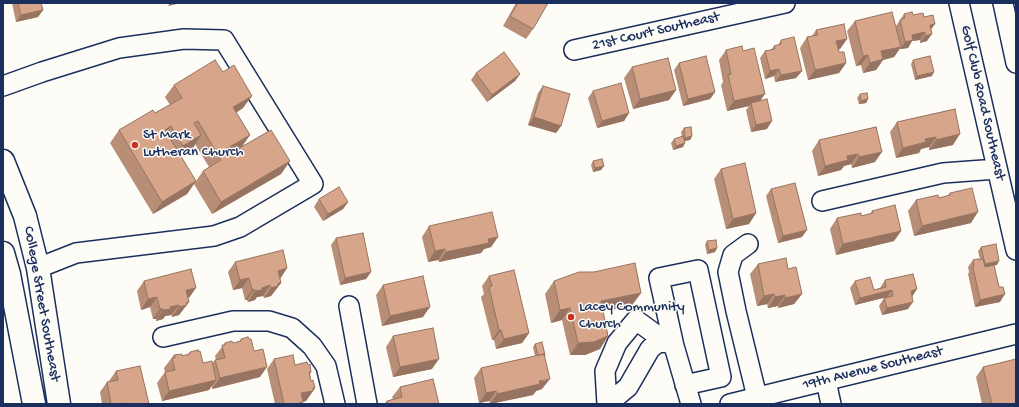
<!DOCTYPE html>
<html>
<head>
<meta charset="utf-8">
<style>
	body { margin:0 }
	#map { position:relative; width:1019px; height:407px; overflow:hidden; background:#fdfcf7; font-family:"Gochi Hand",sans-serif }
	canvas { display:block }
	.frame { position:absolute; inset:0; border:4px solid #1b2f5e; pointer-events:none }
</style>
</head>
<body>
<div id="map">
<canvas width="1019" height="407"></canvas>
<div class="frame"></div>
</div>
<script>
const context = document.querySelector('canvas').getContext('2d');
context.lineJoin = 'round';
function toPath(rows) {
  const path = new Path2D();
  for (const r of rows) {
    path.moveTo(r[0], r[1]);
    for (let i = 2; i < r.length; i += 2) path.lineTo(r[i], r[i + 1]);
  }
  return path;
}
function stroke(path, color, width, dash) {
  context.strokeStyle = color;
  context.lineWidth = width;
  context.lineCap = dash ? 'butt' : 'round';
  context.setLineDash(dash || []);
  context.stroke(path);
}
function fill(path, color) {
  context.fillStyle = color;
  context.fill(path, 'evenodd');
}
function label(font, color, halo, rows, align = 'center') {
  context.font = font + ' "Gochi Hand",sans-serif';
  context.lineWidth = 3;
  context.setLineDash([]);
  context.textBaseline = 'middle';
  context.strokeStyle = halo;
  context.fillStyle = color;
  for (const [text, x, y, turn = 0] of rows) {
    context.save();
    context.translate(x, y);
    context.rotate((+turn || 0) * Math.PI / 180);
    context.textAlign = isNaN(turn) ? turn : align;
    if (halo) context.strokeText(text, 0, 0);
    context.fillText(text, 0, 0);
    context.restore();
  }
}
const minor = toPath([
	[959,3,1016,250],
	[1003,3,1016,63],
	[574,50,785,3],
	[3,86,42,72,119,48,184,39,224,40,313,184,240,227,214,236,76,253,38,268],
	[822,201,943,173,997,169],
	[748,244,733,255,728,272,736,311,757,397],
	[349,306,367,404],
	[163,337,233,321,269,321,292,328,312,346,326,366,335,404],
	[674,346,659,278,698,270,721,377,685,385],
	[826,381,831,404],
	[607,404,605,371,617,343,636,320,666,342],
	[609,404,611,401,628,387,650,349,657,343,666,342,674,346,691,404],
	[730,404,1016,334]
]);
const major = toPath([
	[3,161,25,216,38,268,59,404],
	[3,253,9,274,34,404]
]);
const wall = toPath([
	[12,3,41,3,43,10,38,17,16,22],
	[516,3,548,3,533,29,526,39,503,26],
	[904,14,924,17,931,30,927,41,920,43,920,40,912,41,908,48,900,49,900,48,894,57,883,60,876,70,863,73,861,65,856,66,847,31,855,21,896,26],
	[816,30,847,39,840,49,838,50,839,52,846,63,839,73,808,80,800,48,807,37,812,36],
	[781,40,802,71,796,78,775,82,774,76,765,79,760,58,765,51,771,50,774,46,778,45],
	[726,50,743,51,760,101,767,129,751,132,746,110,749,106,727,111,721,85,723,82,719,60],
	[913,60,932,76,915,80,911,64],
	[679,63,715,92,710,99,683,106,674,70],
	[632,67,676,90,669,100,633,109,624,78],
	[476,73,520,74,515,81,487,102,471,80],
	[174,85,243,108,236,113,250,135,241,147,290,161,281,174,212,214,194,184,187,194,153,214,110,143,119,130,155,113,170,105,165,97],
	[195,144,209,167,203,171,196,181,180,155,193,148],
	[543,86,561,126,556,133,528,125,538,93],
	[593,91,629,113,624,121,597,128,588,98],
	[860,94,868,99,866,103,859,104,857,98],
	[955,109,953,145,929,150,929,147,921,149,919,153,896,158,890,132,897,122],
	[876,127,875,162,852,168,851,164,844,166,841,170,818,176,812,151,819,140],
	[684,128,692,136,690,140,685,141,683,147,673,150,671,143,674,139,682,137,681,132],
	[593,161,604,166,601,170,593,172,591,165],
	[721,169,756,213,749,224,726,229,714,179],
	[771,189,802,237,778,243,766,196],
	[950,193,971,223,914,236,908,211,916,200,939,198,947,196],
	[319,199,348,202,343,209,323,221,314,207],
	[872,211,901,231,894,241,836,255,830,229,837,218,861,216,870,214],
	[429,226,498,237,491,247,484,249,481,253,439,262,438,260,428,262,422,237],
	[336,238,371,272,366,279,340,285,331,245],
	[707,241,717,248,715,252,707,254,705,245],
	[981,247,997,265,994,265,1000,302,975,307,968,274,969,272,968,267,973,260,980,260,978,251],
	[235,262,287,268,280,279,281,283,271,296,264,298,263,296,257,297,255,300,248,302,247,300,245,300,242,288,233,290,228,272],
	[758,264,788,269,802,294,794,304,778,308,778,306,768,308,767,304,757,306,750,274],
	[489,276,529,333,522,343,496,349,494,340,492,340,481,297,484,294,482,286],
	[885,280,912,296,908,309,882,315,879,306,884,298,887,297,855,305,850,288,855,281,874,290,880,288],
	[144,281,189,298,188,298,189,302,179,315,172,317,171,315,165,316,163,319,156,321,156,319,153,319,150,307,141,310,137,291],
	[554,281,641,293,632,305,603,311,608,336,600,349,585,355,570,355,562,320,551,323,545,294],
	[383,285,423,317,382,326,376,295],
	[393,336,432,369,393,377,386,347],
	[241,339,260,377,212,389,212,386,209,390,162,401,157,383,165,372,164,368,174,355,182,356,188,354,190,352,203,363,212,364,215,360,216,360,215,356,225,343,233,343,239,342],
	[535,344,545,356,542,389,536,391,533,395,490,404,489,401,479,403,474,378,481,368,535,356,533,347],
	[274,359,295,365,308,365,311,372,310,375,313,391,306,401,303,402,302,404,275,404,267,369],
	[983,367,1016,404,982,404,976,377],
	[116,371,149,404,102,404,100,392,107,382,109,382,109,381],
	[400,387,439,404,384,404,387,401,393,399,392,397]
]);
const shadedWall = toPath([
	[170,3,181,3,168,6],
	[43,10,38,17,16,22,21,15],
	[935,24,930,31,930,25],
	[925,32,920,40,912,41,908,48,900,49,905,42,912,35],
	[932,34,927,41,920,43,925,36],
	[847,39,840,49,829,52,836,41],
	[901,47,894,57,883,60,876,70,863,73,870,63,881,51],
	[868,55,861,65,856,66,863,56],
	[846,63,839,73,808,80,815,70],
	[779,69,774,76,765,79,770,71],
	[802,71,796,78,775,82,781,75],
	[934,72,932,76,915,80,917,76],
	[520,74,515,81,487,102,492,95],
	[676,90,669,100,633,109,640,99],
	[715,92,710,99,683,106,688,99],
	[765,94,758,104,751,103,749,106,727,111,734,101],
	[252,96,243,108,224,120,233,107],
	[868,99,866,103,859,104,861,101],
	[629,113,624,121,597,128,602,121],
	[534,117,561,126,556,133,528,125],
	[772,121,767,129,751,132,756,125],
	[171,126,162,139,165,130],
	[960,134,953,145,929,150,936,140],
	[201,135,193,148,174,158,183,146],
	[250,135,241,148,221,160,226,149],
	[692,136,690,140,683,141,685,138],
	[936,137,929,147,921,149,919,153,896,158,903,148,925,139],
	[685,143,683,147,673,150,676,146],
	[882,152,875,162,852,168,859,157],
	[858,154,851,164,844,166,841,170,818,176,825,166,847,156],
	[290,161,281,174,212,214,221,202],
	[604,166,601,170,593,172,595,168],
	[196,181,187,194,153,214,162,202],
	[348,202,343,209,323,221,328,214],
	[978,212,971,223,914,236,922,226],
	[756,213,749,224,726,229,733,219],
	[807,230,802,237,778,243,783,236],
	[901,231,894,241,836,255,843,244],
	[498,237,491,247,484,249,481,253,439,262,446,252,488,239],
	[717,248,715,252,707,254,709,250],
	[445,249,438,260,428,262,435,251],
	[999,261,997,265,982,268,985,264],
	[287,268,280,279,270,281,278,271],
	[371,272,366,279,340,285,345,278],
	[249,278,242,288,233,290,240,280],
	[278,283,281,283,271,296,264,298,271,288],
	[270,285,263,296,257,297,255,300,248,302,255,291,262,288],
	[196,288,189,298,179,300,186,290],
	[254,289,247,300,245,300,252,290],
	[917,289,912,297,911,291],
	[892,290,887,297,855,305,860,298],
	[641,293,632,305,592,314,601,301],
	[774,294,767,304,757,306,764,296],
	[802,294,794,304,778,308,785,298],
	[1005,294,1000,302,975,307,980,300],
	[785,295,778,306,768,308,775,297],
	[157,297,150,307,141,310,148,299],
	[189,302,179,315,172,317,179,307,186,303],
	[913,302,908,309,882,315,887,308],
	[179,305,171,315,165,316,163,319,156,321,163,310,170,307],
	[430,307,423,317,382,326,390,316],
	[570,308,562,320,551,323,560,310],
	[160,309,163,309,156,319,153,319],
	[499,330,501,330,494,340,492,340],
	[529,333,522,343,496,349,504,339],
	[608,336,600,349,585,355,570,355,578,343],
	[439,359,432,369,393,377,400,367],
	[267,367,260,377,212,389,220,378],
	[550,379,542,389,536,391,533,395,490,404,497,394],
	[216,380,209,390,162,401,169,391],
	[313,388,315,388,306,401,294,404,301,393],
	[496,391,489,401,479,403,486,393]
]);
const building = toPath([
	[18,3,41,3,43,10,21,15,18,3],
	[518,3,548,3,533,29,510,16,518,3],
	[892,12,901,47,881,51,883,59,870,63,868,55,863,56,855,21,892,12],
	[912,12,913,15,923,13,924,17,933,15,935,24,930,25,932,34,925,36,925,32,912,35,913,40,905,42,900,20,905,18,904,14,912,12],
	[844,24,847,39,836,41,839,52,844,52,846,63,815,70,807,37,818,35,816,30,844,24],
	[794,37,802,71,781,75,779,69,770,71,765,51,775,49,774,46,781,44,781,40,794,37],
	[742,46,743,51,754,48,765,94,734,101,728,75,731,74,726,50,742,46],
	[504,52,520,74,492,95,476,73,504,52],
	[706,56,715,92,688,99,679,63,706,56],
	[930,56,934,72,917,76,913,60,930,56],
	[668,58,676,90,640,99,632,67,668,58],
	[215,60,223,72,234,65,252,96,233,107,250,135,226,149,229,154,271,130,290,161,221,202,203,171,221,160,198,121,194,123,201,135,183,146,171,126,165,130,196,181,162,202,119,130,153,110,155,113,182,98,174,85,215,60],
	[621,83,629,113,602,121,593,91,621,83],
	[543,86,570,94,561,126,534,117,543,86],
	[867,93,868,99,861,101,860,94,867,93],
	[767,99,772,121,756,125,751,103,767,99],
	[955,109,960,134,936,140,936,137,925,139,926,142,903,148,897,122,955,109],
	[691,127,692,136,685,138,684,128,691,127],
	[876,127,882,152,859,157,858,154,847,156,848,160,825,166,819,140,876,127],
	[683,136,685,143,676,146,674,139,683,136],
	[602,159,604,166,595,168,593,161,602,159],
	[745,163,756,213,733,219,721,169,745,163],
	[795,183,807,230,783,236,771,189,795,183],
	[339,187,348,202,328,214,319,199,339,187],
	[972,188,978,212,922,226,916,200,938,195,939,198,950,195,950,193,972,188],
	[895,205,901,231,843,244,837,218,861,213,861,216,873,213,872,211,895,205],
	[492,212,498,237,488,239,489,243,446,252,445,249,435,251,429,226,492,212],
	[363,233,371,272,345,278,336,238,363,233],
	[716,240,717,248,709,250,707,241,716,240],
	[996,244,999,261,985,264,981,247,996,244],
	[283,250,287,268,278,271,281,283,278,283,278,286,271,288,270,285,262,288,262,290,255,291,254,289,252,290,249,278,240,280,235,262,283,250],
	[786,258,788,269,796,267,802,294,785,298,785,295,775,297,774,294,764,296,758,264,786,258],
	[978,259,978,260,983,259,985,267,994,265,999,287,1003,287,1005,294,980,300,973,267,974,266,973,260,978,259],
	[635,263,641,293,601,301,608,336,594,342,578,343,570,308,560,310,554,281,579,272,594,272,635,263],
	[191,269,196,288,186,290,189,302,186,303,187,305,179,307,179,305,170,307,171,309,163,310,163,309,160,309,157,297,148,299,144,281,191,269],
	[514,270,529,333,504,339,501,330,499,330,489,287,492,286,489,276,514,270],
	[913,274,917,289,911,291,913,302,887,308,884,298,893,296,892,290,860,298,855,281,870,277,874,290,886,287,885,280,913,274],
	[423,276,430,307,390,316,383,285,423,276],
	[433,328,439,359,400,367,393,336,433,328],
	[248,337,249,339,251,339,254,351,263,349,267,367,220,378,215,360,225,358,222,345,225,345,225,343,232,341,233,343,241,341,241,339,248,337],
	[542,342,545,355,544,356,544,354,538,355,535,344,542,342],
	[198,350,198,352,200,351,203,363,212,361,216,380,169,391,165,372,175,370,172,358,175,358,174,355,182,354,182,356,190,354,190,352,198,350],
	[544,354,550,379,539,381,540,384,497,394,496,391,486,393,481,368,544,354],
	[293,355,295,365,307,362,308,365,310,364,311,372,309,372,311,381,313,380,315,388,313,388,313,391,301,393,303,402,296,404,284,404,274,359,293,355],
	[1016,359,1016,404,992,404,983,367,1016,359],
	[140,366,149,404,123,404,123,403,117,404,111,404,107,382,118,380,116,371,140,366],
	[433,379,439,404,387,404,387,401,402,397,400,387,433,379]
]);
const markers = [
	[135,145,4,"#c8321e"],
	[571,317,4,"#c8321e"]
];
const streetNames = [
	["21st Court Southeast",656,32,-13],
	["Golf Club Road Southeast",982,103,77],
	["College Street Southeast",41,304,80],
	["19th Avenue Southeast",873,369,-14]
];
const poiNames = [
	["St Mark",143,136],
	["Lutheran Church",143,153],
	["Lacey Community",579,308],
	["Church",579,325]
];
stroke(minor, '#1b2f5e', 22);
stroke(major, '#1b2f5e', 25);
stroke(minor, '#fdfcf7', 19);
stroke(major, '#fdfcf7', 22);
fill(wall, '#b98e77');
fill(shadedWall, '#967461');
fill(building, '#d7a58a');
stroke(building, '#967461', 1);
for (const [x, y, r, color] of markers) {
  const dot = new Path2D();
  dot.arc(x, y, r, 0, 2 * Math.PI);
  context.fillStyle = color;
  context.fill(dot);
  stroke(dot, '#fdfcf7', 1.5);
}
label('15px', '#1b2f5e', '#fdfcf7', streetNames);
label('15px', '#1b2f5e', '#fdfcf7', poiNames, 'left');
</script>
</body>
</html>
